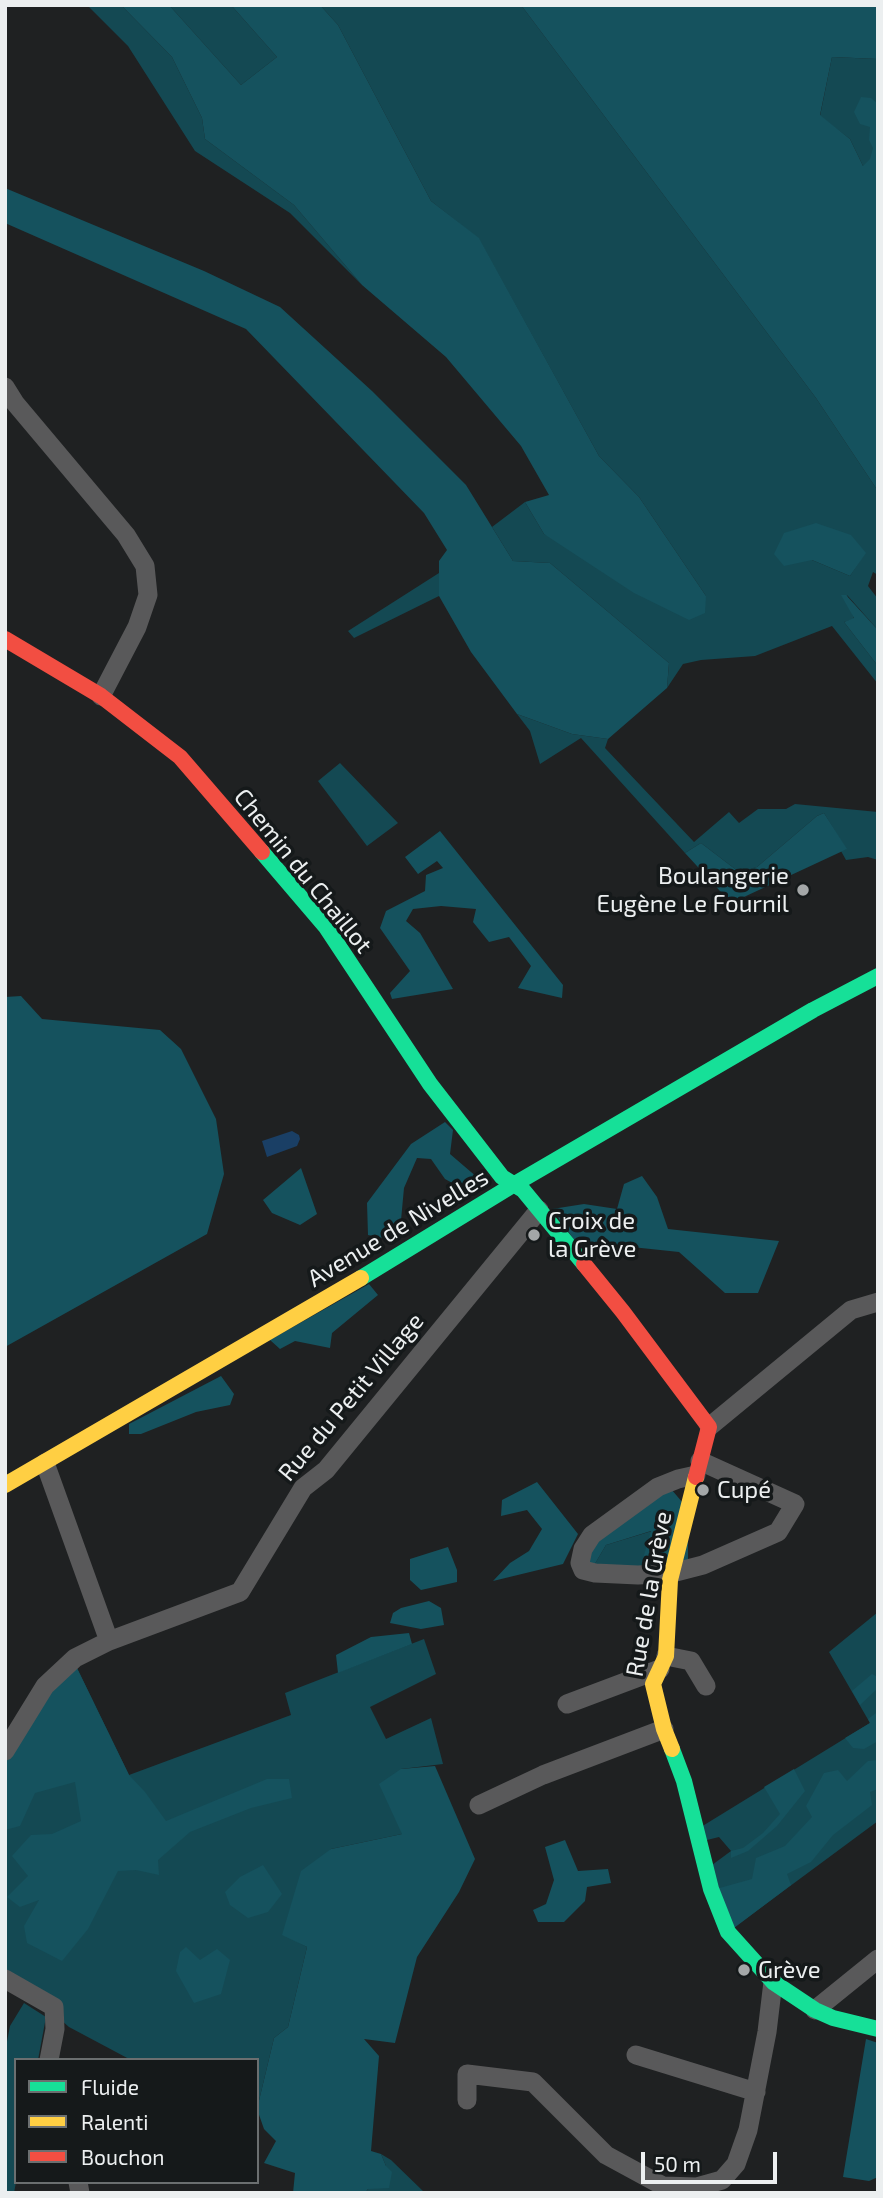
<!DOCTYPE html>
<html>
<head>
<meta charset="utf-8">
<style>
	body { margin:0 }
	#map { position:relative; width:883px; height:2198px; overflow:hidden; background:#1f2122; font-family:"Exo 2",sans-serif }
	canvas { display:block }
	.frame { position:absolute; inset:0; border:7px solid #eceff0; pointer-events:none }
	.legend { position:absolute; left:14px; top:2058px; width:245px; height:126px; box-sizing:border-box; background:#15191a; border:2px solid #6b6f70; margin:0; padding:9px 12px; list-style:none; font-size:21px; color:#eceff0 }
	.legend li { display:flex; align-items:center; gap:14px; height:35px }
	.legend b { width:35px; border:2px solid #6b6f70 }
	.scale { position:absolute; left:641px; top:2152px; width:136px; height:32px; box-sizing:border-box; border:4px solid #eceff0; border-top:0; padding-left:9px; font-size:21px; line-height:24px; white-space:nowrap; color:#eceff0; -webkit-text-stroke:5px #15191a; paint-order:stroke }
</style>
</head>
<body>
<div id="map">
<canvas width="883" height="2198"></canvas>
<div class="frame"></div>
<ul class="legend">
<li><b style="height:9px;background:#16e098"></b>Fluide</li>
<li><b style="height:9px;background:#ffcf43"></b>Ralenti</li>
<li><b style="height:9px;background:#f24e42"></b>Bouchon</li>
</ul>
<div class="scale">50 m</div>
</div>
<script>
const context = document.querySelector('canvas').getContext('2d');
context.lineJoin = 'round';
function fill(path, color) {
  context.fillStyle = color;
  context.fill(path, 'evenodd');
}
function toPath(rows) {
  const path = new Path2D();
  for (const r of rows) {
    path.moveTo(r[0], r[1]);
    for (let i = 2; i < r.length; i += 2) path.lineTo(r[i], r[i + 1]);
  }
  return path;
}
function stroke(path, color, width, dash) {
  context.strokeStyle = color;
  context.lineWidth = width;
  context.lineCap = dash ? 'butt' : 'round';
  context.setLineDash(dash || []);
  context.stroke(path);
}
function label(font, color, halo, rows, align = 'center') {
  context.font = font + ' "Exo 2",sans-serif';
  context.lineWidth = 7;
  context.setLineDash([]);
  context.textBaseline = 'middle';
  context.strokeStyle = halo;
  context.fillStyle = color;
  for (const [text, x, y, turn = 0] of rows) {
    context.save();
    context.translate(x, y);
    context.rotate((+turn || 0) * Math.PI / 180);
    context.textAlign = isNaN(turn) ? turn : align;
    if (halo) context.strokeText(text, 0, 0);
    context.fillText(text, 0, 0);
    context.restore();
  }
}
const green = toPath([
	[87,5,121,5,172,57,202,118,205,139,294,205,362,285,290,213,195,151,128,46],
	[169,5,231,5,277,57,241,85],
	[320,5,521,5,816,398,878,491,878,575,873,572,868,586,878,599,878,630,847,595,854,619,844,622,878,666,878,684,832,626,755,656,701,660,683,664,667,688,669,663,550,563,513,561,492,527,525,502,544,534,706,596,639,497,599,456,479,239,431,201,338,25],
	[865,553,850,576,812,560],
	[832,57,878,59,878,165,863,166,850,139,820,116],
	[439,573,439,596,354,638,348,631],
	[517,714,572,734,608,739,605,748,694,842,729,812,739,823,758,809,786,809,795,804,878,812,878,860,868,857,846,860,841,851,846,849,824,813,817,816,757,867,739,872,701,843,685,853,581,738,540,764,530,731],
	[340,763,398,823,367,846,318,781],
	[652,1531,639,1572,593,1567,606,1545],
	[878,1612,878,1821,728,1932,712,1865,731,1851,719,1837,699,1842,696,1830,870,1723,829,1652],
	[424,1639,436,1674,370,1707,386,1739,431,1718,443,1764,401,1769,402,1834,331,1849,283,1934,307,1947,288,2027,274,2038,257,2109,257,2060,131,2060,69,2027,5,1971,5,1757,76,1666,129,1775,291,1715,285,1693],
	[24,2003,46,2017,38,2060,16,2060,16,2182,14,2193,5,2193,5,2052,10,2026],
	[381,2154,391,2160,425,2193,365,2193,386,2166]
]);
const forest = toPath([
	[121,5,169,5,241,85,277,57,231,5,320,5,338,25,431,201,479,238,599,456,639,497,706,596,705,613,689,620,634,593,544,534,525,502,549,495,521,446,446,357,362,285,294,205,205,139,202,118,172,57],
	[521,5,878,5,878,59,832,57,820,115,850,139,863,166,870,159,873,148,869,140,870,127,860,124,854,112,861,97,871,98,878,104,878,491,816,398],
	[5,188,204,271,280,307,372,391,466,485,513,561,550,563,669,663,667,688,608,739,572,734,517,714,471,652,439,596,439,561,447,550,424,513,246,329,5,223],
	[816,523,851,535,866,553,850,576,812,560,784,566,774,554,784,533],
	[841,595,846,595,878,630,878,666,844,622,854,618],
	[824,813,847,849,731,903,685,853,701,843,739,872,757,867,817,816],
	[440,831,563,985,562,998,518,988,531,966,509,937,489,942,473,922,476,909,441,906,413,909,406,921,420,933,453,989,392,999,390,993,410,971,380,928,386,911,425,891,426,875,443,868,437,861,418,874,405,857],
	[21,996,42,1019,160,1030,181,1049,216,1119,224,1174,207,1234,5,1347,5,997],
	[445,1122,453,1130,450,1154,478,1178,467,1191,445,1179,431,1159,417,1158,404,1188,400,1231,388,1239,368,1235,367,1203,411,1144],
	[301,1168,317,1214,300,1225,272,1213,263,1200],
	[642,1176,657,1197,668,1229,779,1241,758,1293,725,1293,679,1252,575,1241,552,1209,584,1204,617,1209,624,1184],
	[369,1284,378,1295,332,1333,330,1348,295,1341,280,1349,270,1340],
	[221,1376,234,1394,230,1405,196,1412,141,1434,129,1434,129,1424],
	[537,1482,578,1534,563,1564,493,1581,510,1563,529,1551,542,1529,527,1510,501,1516,502,1500],
	[666,1483,688,1509,688,1560,638,1575,651,1531,606,1545,593,1567,588,1562,592,1535],
	[448,1547,457,1570,457,1582,421,1590,410,1580,410,1559],
	[429,1601,441,1608,444,1625,421,1629,390,1623,393,1613,401,1608],
	[409,1633,412,1644,338,1673,336,1655,371,1637],
	[76,1666,129,1775,145,1792,166,1821,267,1779,289,1779,292,1798,251,1808,190,1832,158,1860,159,1875,136,1870,118,1871,88,1929,62,1961,27,1943,24,1926,39,1900,20,1907,7,1897,28,1876,12,1856,31,1835,52,1834,81,1821,75,1782,35,1793,20,1826,5,1830,5,1757,41,1703],
	[872,1674,878,1677,878,1688,860,1705,852,1691],
	[876,1713,878,1741,864,1749,853,1748,845,1738,870,1723,868,1719],
	[878,1760,878,1789,870,1792,872,1805,833,1835,811,1862,787,1874,791,1885,734,1928,716,1889,752,1879,756,1858,785,1846,812,1817,806,1806,824,1773,838,1770,847,1781,868,1761],
	[435,1766,475,1859,459,1892,417,1957,395,2043,364,2039,379,2056,371,2151,381,2154,386,2166,392,2172,389,2188,368,2189,365,2193,293,2193,295,2173,264,2163,276,2141,264,2129,257,2109,274,2038,288,2027,307,1947,282,1935,301,1871,331,1849,402,1834,379,1784,401,1769],
	[794,1769,805,1791,777,1826,748,1851,731,1858,731,1851,743,1848,763,1833,780,1814,764,1787],
	[565,1840,578,1871,608,1869,611,1883,587,1887,585,1901,564,1922,538,1922,533,1910,546,1904,554,1880,545,1847],
	[263,1865,282,1894,268,1912,248,1918,230,1905,225,1892,240,1877],
	[186,1947,200,1960,217,1949,230,1960,221,1994,194,2003,176,1971,180,1952],
	[866,2039,878,2043,878,2177,869,2181,843,2177]
]);
const water = toPath([
	[292,1131,299,1135,300,1139,297,1146,267,1157,262,1141]
]);
const street = toPath([
	[5,387,15,403,126,535,145,566,148,595,137,627,101,696],
	[709,1427,851,1310,878,1302],
	[45,1463,109,1641],
	[696,1475,678,1479,658,1487,592,1535,583,1549,580,1563,583,1570,595,1573,638,1575,672,1573,703,1565,778,1532,795,1504,700,1461],
	[666,1656,691,1661,706,1686],
	[567,1704,660,1669],
	[5,1751,45,1686,75,1658,109,1641,240,1592,303,1488,326,1470,539,1210],
	[479,1805,543,1775,664,1729],
	[5,1979,54,2007,55,2029,49,2060],
	[815,2010,878,1959],
	[636,2055,756,2092],
	[467,2100,467,2074,533,2082,606,2155,663,2186,697,2187,722,2180,736,2164,748,2130,767,2032,773,1982],
	[78,2182,80,2193]
]);
const fast = toPath([
	[262,852,326,927,430,1084,502,1177,523,1190,584,1264],
	[361,1278,513,1185,813,1010,878,976],
	[672,1749,684,1781,711,1889,728,1932,773,1982,815,2010,833,2018,878,2029]
]);
const slow = toPath([
	[5,1485,361,1278],
	[672,1749,664,1729,653,1684,666,1656,670,1580,696,1477]
]);
const jam = toPath([
	[5,639,101,696,180,757,262,852],
	[584,1264,623,1312,709,1427,696,1477]
]);
const markers = [
	[803,890,7,"#a4a7a8"],
	[534,1235,7,"#a4a7a8"],
	[703,1490,7,"#a4a7a8"],
	[744,1970,7,"#a4a7a8"]
];
const streetNames = [
	["Chemin du Chaillot",303,871,51],
	["Avenue de Nivelles",398,1228,-31],
	["Rue du Petit Village",351,1397,-50],
	["Rue de la Grève",649,1594,-80]
];
const poiNames = [
	["Boulangerie",789,876,"right"],
	["Eugène Le Fournil",789,904,"right"],
	["Croix de",548,1221],
	["la Grève",548,1249],
	["Cupé",717,1490],
	["Grève",758,1970]
];
fill(green, '#144953');
fill(forest, '#15525e');
fill(water, '#1a3f65');
stroke(street, '#59595a', 19);
stroke(fast, '#16e098', 16);
stroke(slow, '#ffcf43', 16);
stroke(jam, '#f24e42', 16);
for (const [x, y, r, color] of markers) {
  const dot = new Path2D();
  dot.arc(x, y, r, 0, 2 * Math.PI);
  context.fillStyle = color;
  context.fill(dot);
  stroke(dot, '#15191a', 2.5);
}
label('24px', '#eceff0', '#15191a', streetNames);
label('24px', '#eceff0', '#15191a', poiNames, 'left');
</script>
</body>
</html>
